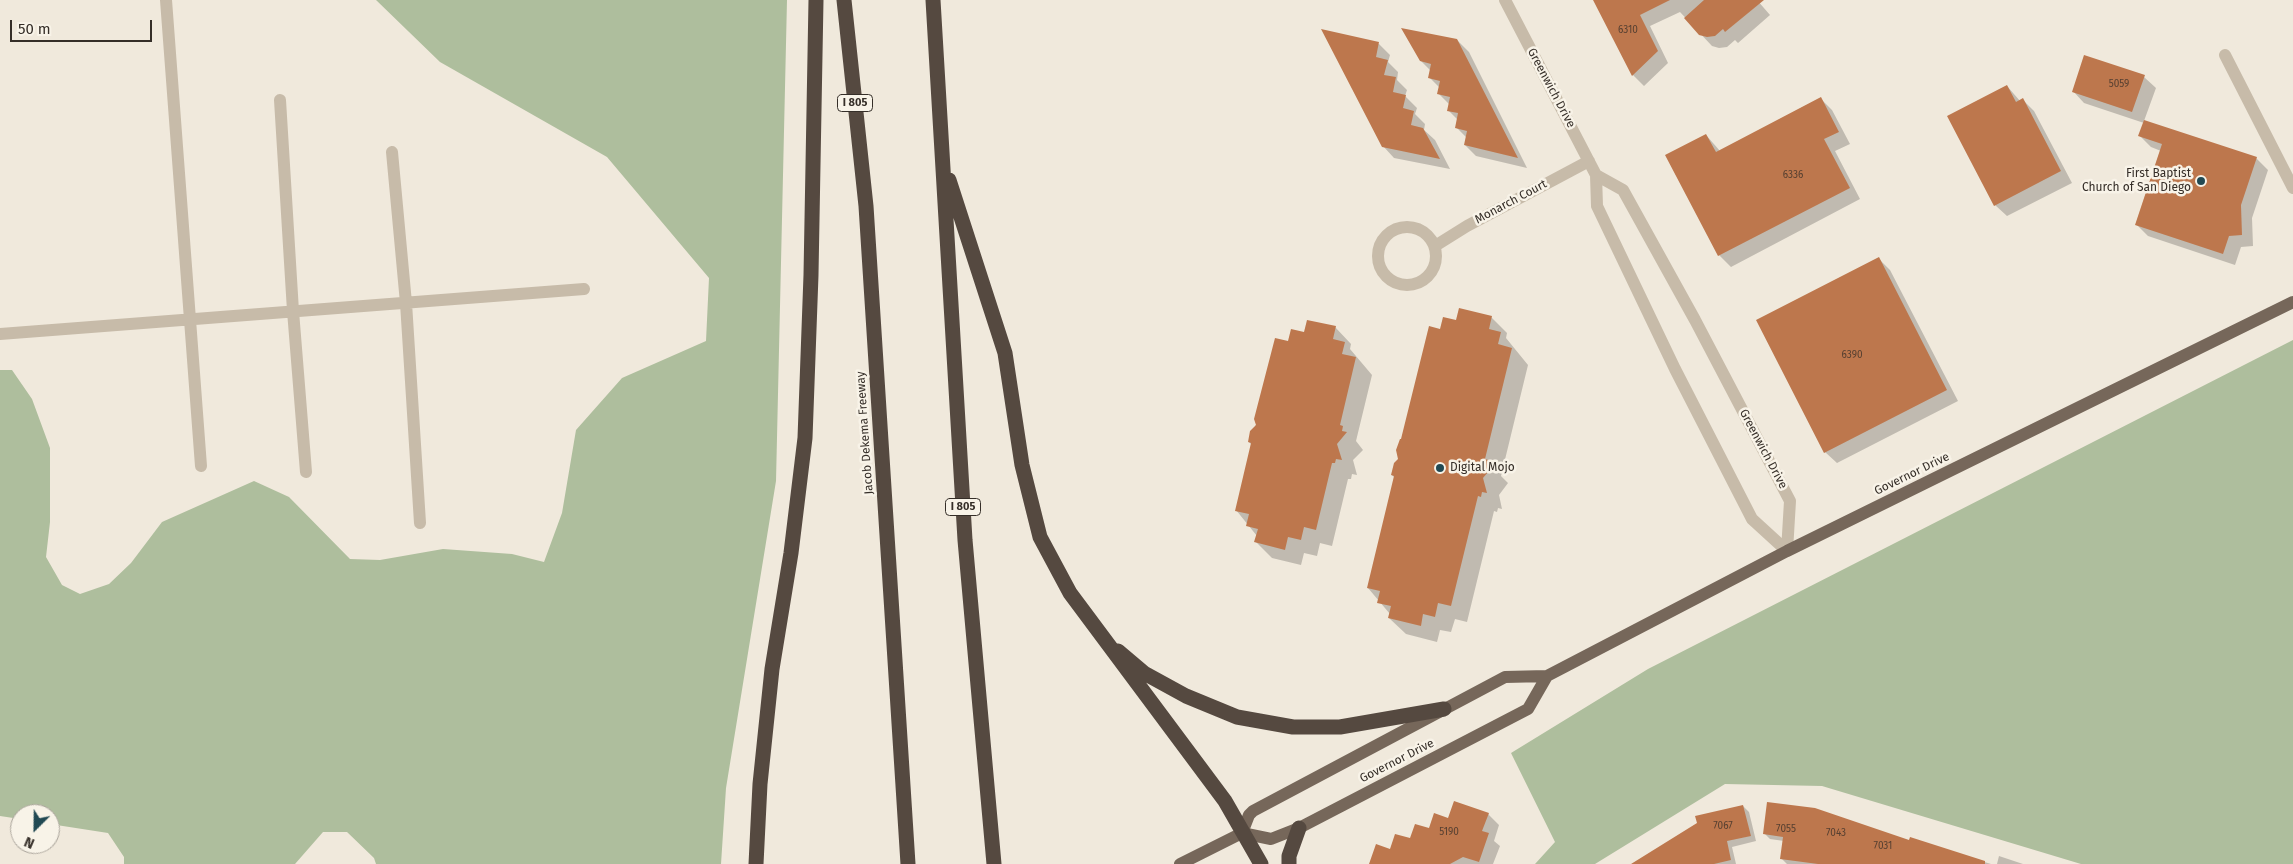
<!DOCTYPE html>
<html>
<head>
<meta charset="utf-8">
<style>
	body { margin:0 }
	#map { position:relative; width:2293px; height:864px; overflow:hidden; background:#f0e9dc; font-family:"Fira Sans",sans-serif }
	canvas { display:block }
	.north { position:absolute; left:10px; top:804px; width:50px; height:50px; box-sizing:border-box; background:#f8f3e8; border:1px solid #aaa49b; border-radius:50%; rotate:203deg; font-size:14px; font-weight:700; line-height:20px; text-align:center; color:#352e28 }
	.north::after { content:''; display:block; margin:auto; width:18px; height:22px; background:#214953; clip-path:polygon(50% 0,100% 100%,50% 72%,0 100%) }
	.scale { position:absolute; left:10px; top:20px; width:142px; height:22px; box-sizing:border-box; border:2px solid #352e28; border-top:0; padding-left:6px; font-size:15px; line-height:18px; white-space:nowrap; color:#352e28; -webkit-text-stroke:4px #f8f3e8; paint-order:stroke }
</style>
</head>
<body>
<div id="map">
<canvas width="2293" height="864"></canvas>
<div class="north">N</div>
<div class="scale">50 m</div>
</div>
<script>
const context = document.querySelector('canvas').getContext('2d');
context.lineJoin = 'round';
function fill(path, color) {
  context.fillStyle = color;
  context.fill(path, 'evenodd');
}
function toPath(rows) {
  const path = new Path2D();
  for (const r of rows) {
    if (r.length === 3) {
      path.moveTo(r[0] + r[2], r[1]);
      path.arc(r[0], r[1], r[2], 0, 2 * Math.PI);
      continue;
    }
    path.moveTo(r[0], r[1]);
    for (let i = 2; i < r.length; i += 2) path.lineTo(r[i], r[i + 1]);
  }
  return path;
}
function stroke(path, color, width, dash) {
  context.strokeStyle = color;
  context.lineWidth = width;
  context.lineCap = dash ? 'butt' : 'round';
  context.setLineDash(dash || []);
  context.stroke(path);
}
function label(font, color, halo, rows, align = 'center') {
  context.font = font + ' "Fira Sans",sans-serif';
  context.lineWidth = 5;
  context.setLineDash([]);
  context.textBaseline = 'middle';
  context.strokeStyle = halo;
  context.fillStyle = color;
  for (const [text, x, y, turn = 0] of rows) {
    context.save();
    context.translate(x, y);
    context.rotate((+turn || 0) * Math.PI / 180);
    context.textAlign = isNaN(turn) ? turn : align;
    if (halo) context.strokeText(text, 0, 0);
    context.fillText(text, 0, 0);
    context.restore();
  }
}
const green = toPath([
	[376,0,787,0,776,481,726,788,721,864,376,864,374,858,347,832,323,832,295,864,124,864,124,857,108,833,50,824,50,814,20,814,20,819,0,816,0,370,12,370,32,399,50,448,50,522,46,557,62,585,80,594,109,584,131,563,162,522,254,481,289,497,350,559,380,560,443,549,512,554,544,562,562,513,576,430,622,378,706,341,709,278,607,157,440,62],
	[2293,340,2293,864,2081,864,1822,786,1725,784,1595,864,1535,864,1555,842,1511,753,1648,669]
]);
const shadow = toPath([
	[1595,0,1757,0,1770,15,1738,43,1735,40,1727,47,1719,48,1712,46,1680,12,1650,26,1668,63,1644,86,1633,75],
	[1323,31,1379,44,1390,55,1388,62,1398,72,1397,80,1407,90,1405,96,1417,108,1415,114,1425,124,1424,130,1435,140,1450,169,1394,158,1383,146],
	[1457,40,1469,52,1527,168,1476,156,1465,145,1467,138,1456,127,1458,120,1448,110,1450,105,1439,94,1440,88,1429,77,1431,71,1421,61],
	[2144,77,2156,88,2144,121,2256,158,2268,170,2252,218,2253,246,2241,247,2235,265,2148,236,2136,224,2161,151,2151,147,2140,136,2144,123,2084,103,2073,91],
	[2007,86,2020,101,2023,100,2034,111,2072,183,2007,216,1995,205],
	[1820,98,1832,110,1850,144,1835,151,1860,199,1731,267,1719,255,1666,156,1706,135,1720,151],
	[1879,259,1890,270,1958,401,1837,463,1825,452],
	[1491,317,1507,333,1506,338,1528,365,1501,476,1508,483,1499,495,1502,509,1498,508,1497,512,1494,511,1467,622,1455,619,1451,632,1440,630,1437,642,1406,634,1389,618,1390,614,1368,588,1395,478,1392,475,1400,460,1402,441,1441,331,1456,321],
	[1335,327,1351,344,1350,349,1372,375,1356,441,1363,450,1353,460,1357,475,1352,474,1351,479,1348,479,1332,546,1320,543,1317,556,1304,553,1301,565,1272,558,1256,542,1257,536,1236,510,1252,445,1249,442,1289,343,1305,334],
	[1743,806,1749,812,1756,841,1732,847,1736,864,1633,864,1698,824],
	[1488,814,1499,825,1494,841,1500,846,1493,864,1371,864,1391,850,1449,820],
	[1764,833,1910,842,1911,839,1991,864,1787,864,1781,858,1784,841,1770,839],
	[1999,856,2023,864,1997,864]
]);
const building = toPath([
	[1593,0,1670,0,1640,15,1658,51,1632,76],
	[1704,0,1764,0,1725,32,1723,29,1715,36,1707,37,1699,35,1684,18],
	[1401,28,1457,39,1518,158,1464,145,1467,131,1455,128,1458,113,1447,111,1450,97,1437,94,1440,81,1428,78,1431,64,1420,61],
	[1321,29,1379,42,1376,57,1388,60,1384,75,1396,77,1393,92,1406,95,1403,108,1414,111,1411,125,1423,128,1440,159,1382,147],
	[2084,55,2145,75,2132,112,2072,92],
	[2007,85,2016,102,2023,98,2061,171,1994,206,1947,116],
	[1821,97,1839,132,1824,139,1850,188,1718,256,1665,155,1706,134,1716,152],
	[2144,120,2257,157,2241,205,2242,235,2229,236,2223,254,2135,225,2162,144,2138,136],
	[1879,257,1947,390,1824,453,1756,320],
	[1459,308,1492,316,1489,329,1501,332,1498,344,1512,348,1485,459,1488,460,1487,464,1493,466,1483,478,1487,493,1482,492,1481,497,1478,496,1451,606,1438,603,1435,617,1423,614,1421,626,1388,618,1391,606,1377,603,1380,591,1367,588,1394,476,1391,475,1394,463,1398,459,1396,450,1400,439,1401,439,1429,326,1440,329,1443,317,1456,320],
	[1307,320,1336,326,1333,339,1345,342,1342,354,1356,357,1340,425,1343,426,1342,431,1347,432,1337,444,1342,460,1336,459,1335,463,1332,463,1316,530,1304,527,1301,540,1288,537,1285,550,1254,542,1258,529,1246,526,1249,514,1235,511,1251,443,1248,442,1250,431,1256,425,1254,419,1275,338,1288,341,1291,329,1304,332],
	[1454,801,1489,813,1482,831,1489,833,1479,862,1463,857,1450,864,1369,864,1376,844,1390,849,1395,834,1410,838,1415,824,1429,828,1434,813,1448,818],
	[1767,802,1815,808,1909,840,1910,837,1985,861,1985,864,1818,864,1780,859,1783,837,1763,834],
	[1743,805,1751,836,1727,841,1731,860,1714,864,1631,864,1697,823,1695,816]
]);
const minor = toPath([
	[166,0,201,466],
	[1505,0,1596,175,1597,206,1675,369,1752,519,1787,551],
	[2225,55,2293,188],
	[280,100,293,311,306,472],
	[392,152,406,303,420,523],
	[1596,175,1623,190,1695,320,1790,501,1787,551],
	[1407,256,29],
	[1435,246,1467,226,1589,161],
	[0,334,584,289]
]);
const major = toPath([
	[1242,833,1249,815,1253,811,1505,677,1547,676,1787,551,2293,302],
	[1180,864,1242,833,1271,839,1299,828,1528,709,1547,676]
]);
const highway = toPath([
	[844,0,866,206,908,864],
	[933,0,965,540,994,864],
	[949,180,1005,353,1022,465,1040,537,1070,593,1225,801,1261,864],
	[1118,651,1144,673,1186,696,1237,717,1293,727,1340,727,1444,709],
	[756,864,760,784,772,669,791,553,805,438,811,275,816,0],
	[1289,864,1289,856,1299,828]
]);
const markers = [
	[2201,181,5,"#214953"],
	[1440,468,5,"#214953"]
];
const numberNames = [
	["6310",1628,30],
	["5059",2119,84],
	["6336",1793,175],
	["6390",1852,355],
	["7067",1723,826],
	["7055",1786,829],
	["5190",1449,832],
	["7043",1836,833],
	["7031",1883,846]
];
const shields = [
	[855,103,35],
	[963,507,35]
];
const shieldNames = [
	["I 805",855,103],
	["I 805",963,507]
];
const streetNames = [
	["Greenwich Drive",1551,88,62],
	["Monarch Court",1511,202,-28],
	["Jacob Dekema Freeway",865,433,-94],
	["Greenwich Drive",1763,449,62],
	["Governor Drive",1912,474,-26],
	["Governor Drive",1397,761,-27]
];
const poiNames = [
	["First Baptist",2191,174],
	["Church of San Diego",2191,188],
	["Digital Mojo",1450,468,"left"]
];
fill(green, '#aebe9d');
fill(shadow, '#0003');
fill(building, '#bd774d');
stroke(minor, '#c7bba9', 12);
stroke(major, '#76675a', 12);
stroke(highway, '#554940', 15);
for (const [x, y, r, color] of markers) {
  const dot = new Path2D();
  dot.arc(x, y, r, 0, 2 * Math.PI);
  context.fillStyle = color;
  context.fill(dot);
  stroke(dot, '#f8f3e8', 2);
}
label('10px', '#574031', null, numberNames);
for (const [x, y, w] of shields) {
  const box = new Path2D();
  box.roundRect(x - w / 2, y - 8.5, w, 17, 4);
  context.fillStyle = '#f8f3e8';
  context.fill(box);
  stroke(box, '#352e28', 1);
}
label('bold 11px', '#352e28', null, shieldNames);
label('12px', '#352e28', '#f8f3e8', streetNames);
label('12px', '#352e28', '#f8f3e8', poiNames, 'right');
</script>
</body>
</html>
